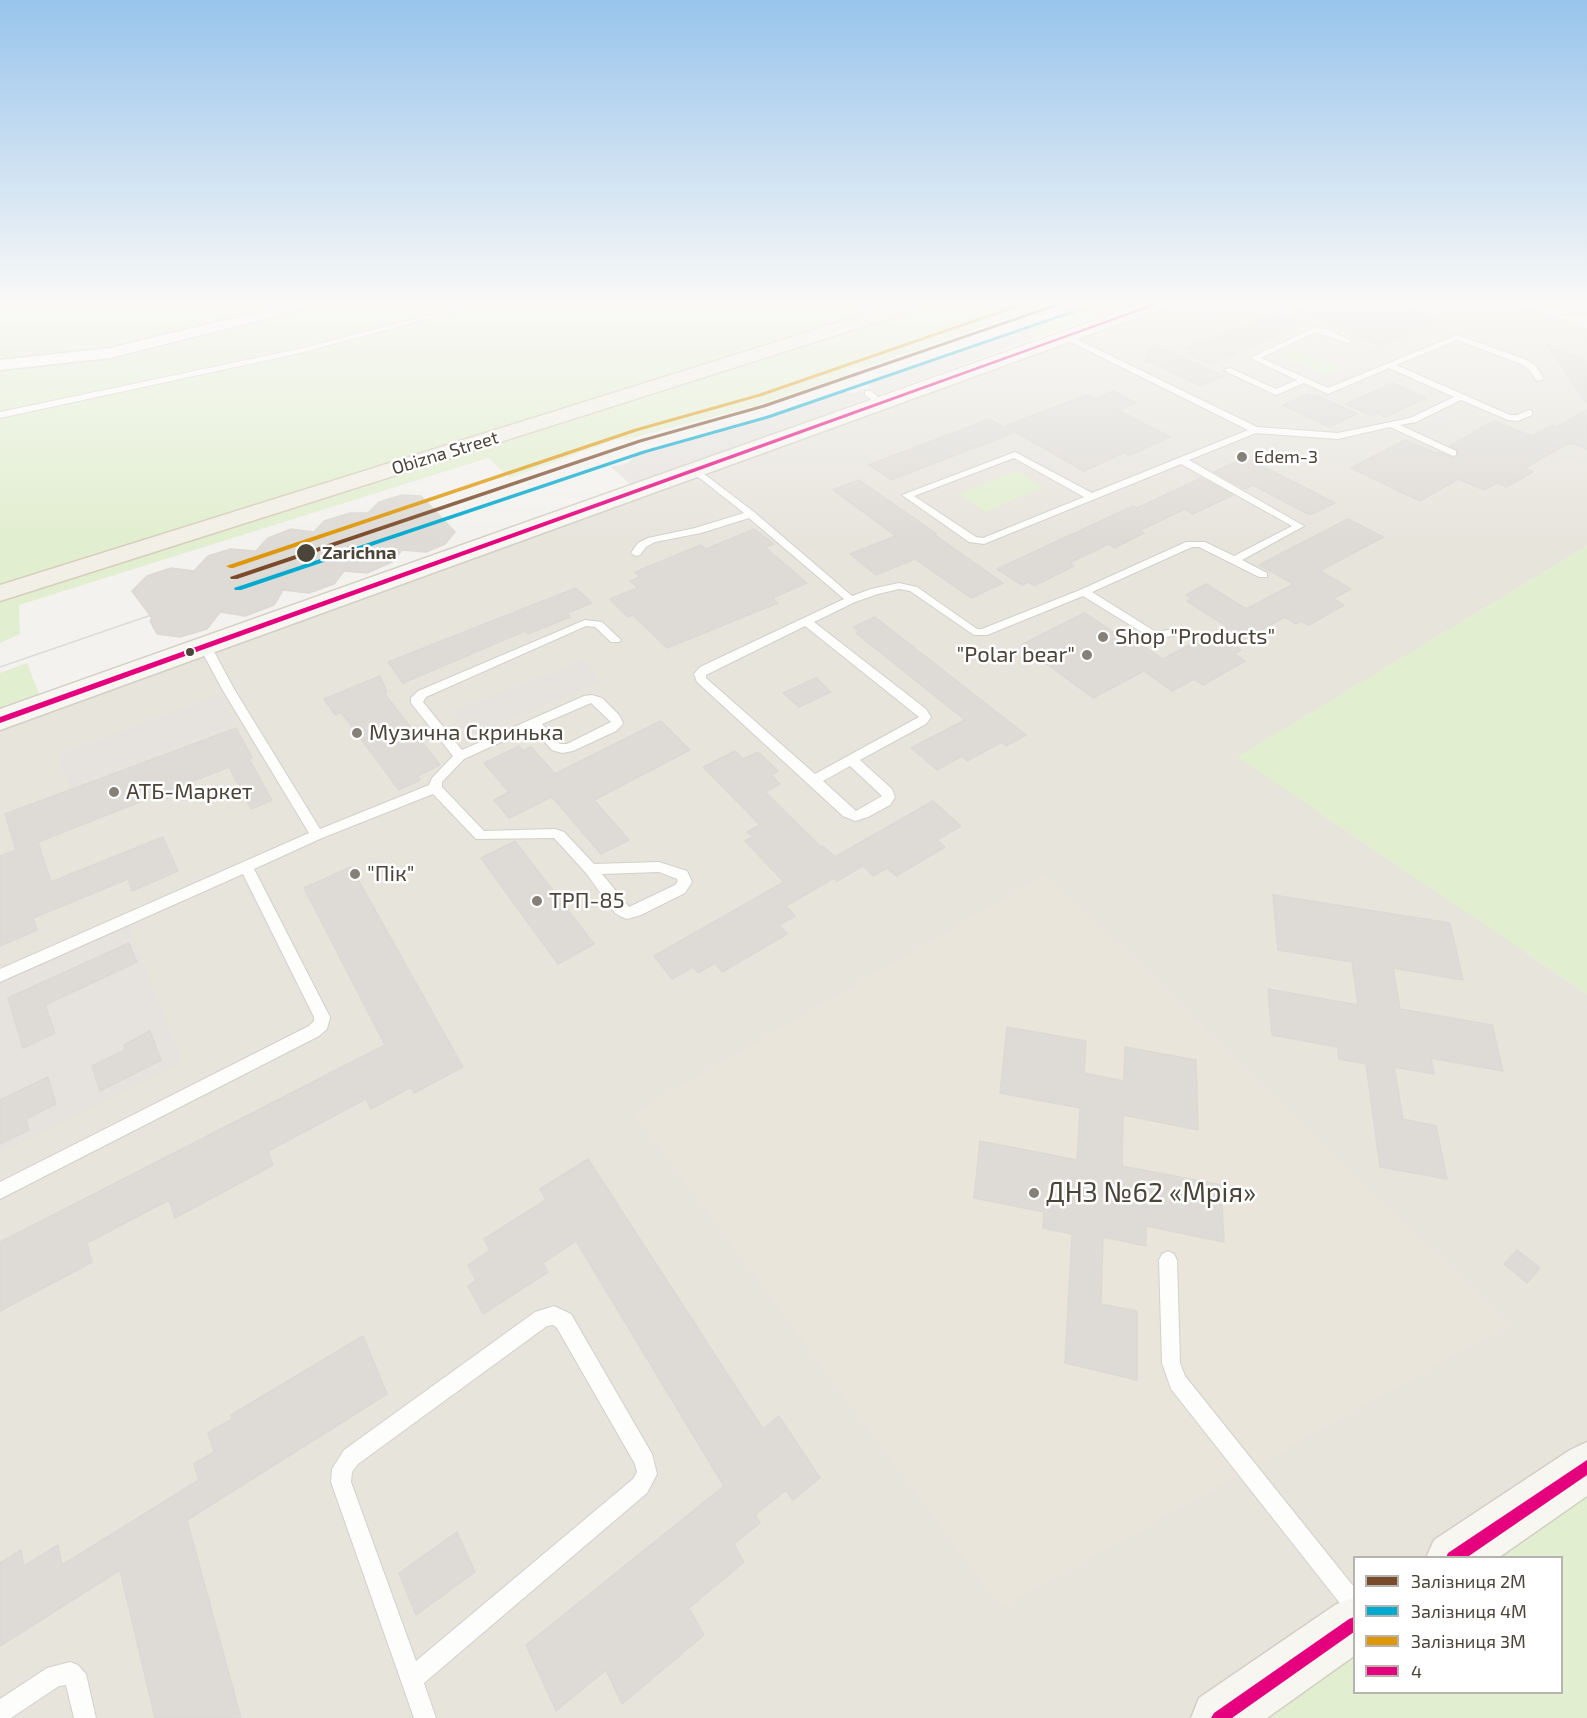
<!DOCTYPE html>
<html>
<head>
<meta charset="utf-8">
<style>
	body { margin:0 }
	#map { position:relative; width:1587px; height:1718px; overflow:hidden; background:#f4f2ee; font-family:"Exo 2",sans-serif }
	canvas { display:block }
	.legend { position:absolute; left:1353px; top:1556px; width:210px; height:138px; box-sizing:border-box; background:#fff; border:2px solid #b7b4b0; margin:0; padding:8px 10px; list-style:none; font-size:18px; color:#4b4439 }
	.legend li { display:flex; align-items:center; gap:12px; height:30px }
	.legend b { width:30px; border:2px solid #b7b4b0 }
</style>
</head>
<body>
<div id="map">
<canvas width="1587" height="1718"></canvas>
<ul class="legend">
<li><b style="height:8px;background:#7a4b2a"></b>Залізниця 2М</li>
<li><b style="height:8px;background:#00a9ce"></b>Залізниця 4М</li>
<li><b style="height:8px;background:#dd9709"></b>Залізниця 3М</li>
<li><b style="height:8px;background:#e5007d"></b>4</li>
</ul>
</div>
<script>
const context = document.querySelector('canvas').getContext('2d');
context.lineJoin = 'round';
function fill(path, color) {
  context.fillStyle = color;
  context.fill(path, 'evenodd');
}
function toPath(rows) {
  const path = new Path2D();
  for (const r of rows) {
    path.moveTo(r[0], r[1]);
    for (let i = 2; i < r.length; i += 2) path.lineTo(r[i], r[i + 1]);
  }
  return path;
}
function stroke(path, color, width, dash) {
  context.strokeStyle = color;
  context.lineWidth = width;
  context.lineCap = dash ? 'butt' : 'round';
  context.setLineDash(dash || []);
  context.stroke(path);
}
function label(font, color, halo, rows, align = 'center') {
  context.font = font + ' "Exo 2",sans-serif';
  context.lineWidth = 5;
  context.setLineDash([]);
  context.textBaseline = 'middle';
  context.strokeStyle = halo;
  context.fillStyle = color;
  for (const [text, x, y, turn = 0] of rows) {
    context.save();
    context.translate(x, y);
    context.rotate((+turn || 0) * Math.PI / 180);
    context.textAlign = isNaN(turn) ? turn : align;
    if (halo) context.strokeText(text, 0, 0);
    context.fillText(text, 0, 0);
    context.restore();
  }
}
const residential = toPath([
	[1165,301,1510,301,1587,328,1587,546,1238,757,1587,994,1587,1467,1452,1557,1354,1558,1354,1624,1219,1718,0,1718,0,720]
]);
const commercial = toPath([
	[1534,301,1587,301,1587,315,1582,317]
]);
const industrial = toPath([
	[583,661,601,682,469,736,452,712],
	[128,926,182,1061,0,1152,0,982]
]);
const education = toPath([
	[1046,874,1509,1325,1001,1608,634,1113]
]);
const green = toPath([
	[0,301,1058,301,861,369,854,367,847,370,847,375,758,405,632,438,614,440,510,478,488,458,19,605,20,634,0,643],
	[1107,301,1142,301,1041,336,1022,327,1034,325],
	[1295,348,1344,368,1327,376,1278,355],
	[1017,471,1043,487,985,512,959,494],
	[1587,546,1587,994,1237,757],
	[27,663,43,704,0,720,0,673],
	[1587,1467,1587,1718,1219,1718,1354,1624,1354,1692,1562,1692,1562,1558,1452,1557]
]);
const parking = toPath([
	[1204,301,1248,301,1208,317,1186,308],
	[1022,327,1041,336,631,485,611,467,628,463,638,452,765,417,844,391,853,393,869,387,867,383],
	[1360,344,1386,355,1361,366,1334,355],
	[1440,416,1455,423,1428,436,1413,429],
	[1035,451,1085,479,1072,484,1023,456],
	[220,695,235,724,69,787,57,755]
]);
const building = toPath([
	[1321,301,1392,301,1442,319,1380,345,1295,311,1321,301],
	[1275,313,1302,324,1210,364,1186,353,1191,351,1185,349,1275,313],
	[1153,344,1224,376,1201,386,1145,360,1153,344],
	[1547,345,1587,361,1587,404,1547,345],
	[1393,383,1426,398,1385,417,1377,413,1372,416,1346,404,1393,383],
	[1114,391,1136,403,1118,410,1170,437,1128,456,1124,453,1084,471,1005,426,1087,395,1094,399,1114,391],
	[1308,394,1313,397,1316,395,1357,414,1329,427,1283,405,1308,394],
	[1587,410,1587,449,1572,443,1565,445,1525,468,1533,472,1506,487,1497,483,1484,490,1458,479,1420,501,1351,468,1405,440,1436,453,1438,452,1454,458,1458,456,1458,451,1450,446,1494,421,1532,436,1552,425,1557,427,1587,410],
	[989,419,1013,433,891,480,869,465,989,419],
	[1244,458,1278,474,1335,503,1310,515,1253,485,1245,489,1214,472,1244,458],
	[1201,478,1233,495,1193,514,1185,509,1139,531,1144,533,1114,548,1109,544,1069,563,1074,566,1034,586,1028,582,1022,585,997,569,1133,506,1137,508,1201,478],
	[859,480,937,534,935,535,1003,583,971,598,915,559,876,575,850,554,896,536,833,490,859,480],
	[402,495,421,496,455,532,445,544,426,552,402,550,392,562,367,573,344,571,334,584,309,593,283,590,274,605,245,616,220,612,207,629,180,637,157,634,150,621,152,618,132,591,147,576,171,568,194,571,208,556,231,549,256,551,268,538,291,529,314,532,324,521,350,513,368,513,379,502,402,495],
	[1348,519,1383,537,1320,571,1351,589,1333,599,1344,605,1309,625,1301,621,1296,624,1285,617,1233,645,1241,650,1234,654,1245,661,1203,685,1194,679,1172,691,1144,671,1093,698,1021,645,1085,613,1115,633,1120,630,1163,659,1226,626,1187,601,1192,599,1186,595,1206,584,1246,609,1294,584,1259,565,1348,519],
	[754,529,774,544,765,547,807,583,772,598,778,603,667,648,633,615,628,617,610,599,638,588,630,581,640,577,635,572,701,545,706,549,754,529],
	[576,588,592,603,567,613,570,617,528,634,525,631,403,683,388,662,576,588],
	[875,617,1026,735,1006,746,1002,742,967,761,962,756,937,770,911,748,965,720,856,633,859,631,853,627,875,617],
	[380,676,387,692,384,693,440,765,417,776,420,780,399,790,341,712,335,715,324,699,380,676],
	[816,678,831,692,799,707,783,693,816,678],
	[661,721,690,750,594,800,629,840,601,854,553,798,551,797,509,818,494,800,509,792,484,763,519,746,523,751,531,747,555,774,661,721],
	[236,728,252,758,249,759,272,800,251,809,229,767,38,842,51,882,163,837,178,871,132,891,128,879,33,918,37,930,0,946,0,856,16,850,5,814,236,728],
	[735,751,743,759,758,752,778,771,771,775,780,784,765,792,821,847,823,846,835,857,933,801,961,826,937,840,945,847,896,876,887,868,873,876,863,866,837,881,834,878,786,906,795,916,779,925,787,934,722,972,715,963,698,973,693,967,672,979,654,956,784,882,745,841,753,837,747,832,760,825,703,767,735,751],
	[515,841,594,944,558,964,481,858,515,841],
	[351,867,463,1067,414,1093,411,1087,371,1109,366,1099,268,1151,273,1165,175,1218,169,1200,87,1243,92,1262,0,1311,0,1242,385,1045,304,888,351,867],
	[1273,895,1450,923,1463,980,1393,968,1400,1009,1492,1025,1503,1071,1431,1058,1434,1074,1394,1067,1403,1119,1436,1126,1447,1179,1380,1167,1366,1064,1339,1059,1338,1047,1272,1035,1268,989,1358,1005,1352,962,1278,950,1273,895],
	[129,943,137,962,45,1005,55,1033,23,1048,8,998,129,943],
	[1007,1027,1086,1041,1084,1073,1124,1081,1125,1047,1196,1060,1198,1130,1123,1115,1122,1166,1221,1185,1224,1242,1146,1226,1146,1246,1103,1237,1101,1304,1137,1311,1137,1380,1065,1363,1072,1234,1043,1228,1044,1212,974,1198,980,1141,1077,1160,1080,1108,1000,1093,1007,1027],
	[150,1031,161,1060,100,1091,92,1066,125,1050,124,1045,150,1031],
	[48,1077,56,1104,26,1119,29,1130,0,1144,0,1100,48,1077],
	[588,1159,763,1429,779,1416,820,1478,793,1500,786,1490,755,1515,760,1523,734,1544,744,1562,689,1608,704,1635,622,1704,606,1670,556,1711,526,1645,724,1486,576,1241,543,1263,548,1272,483,1314,468,1286,476,1281,468,1265,490,1251,484,1239,546,1200,540,1189,588,1159],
	[1517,1250,1540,1268,1527,1283,1504,1264,1517,1250],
	[363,1336,387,1394,187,1520,241,1718,155,1718,120,1570,0,1646,0,1563,21,1550,24,1566,58,1545,62,1565,199,1480,194,1464,214,1452,208,1433,232,1419,231,1415,363,1336],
	[457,1532,475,1572,416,1615,399,1573,457,1532]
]);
const lane = toPath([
	[0,301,58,302,96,301,92,303,58,306,0,304,0,301],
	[483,301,494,301,300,353,0,418,0,412,299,349,483,301],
	[866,301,875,301,863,308,877,315,877,319,871,319,853,308,866,301],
	[1314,328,1326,329,1352,341,1348,343,1315,332,1261,358,1328,388,1457,335,1527,360,1535,365,1544,379,1537,381,1529,369,1521,364,1457,340,1396,365,1510,415,1517,415,1529,410,1532,411,1532,415,1518,421,1508,420,1461,400,1416,422,1400,425,1456,451,1456,455,1453,456,1390,427,1338,439,1256,433,1189,460,1304,526,1242,560,1267,573,1267,577,1259,577,1199,547,1192,547,1092,592,1156,632,1181,628,1185,629,1185,633,1158,639,1148,636,1083,596,987,635,974,635,910,591,899,589,878,594,855,602,814,622,926,709,931,717,926,724,860,760,892,789,895,797,890,805,868,817,855,821,843,816,697,682,694,674,700,667,844,599,749,518,701,533,655,542,646,547,640,555,636,556,631,553,638,543,648,538,695,528,744,513,692,472,692,468,695,467,754,512,852,596,871,589,899,583,917,587,977,629,982,629,1080,590,1186,542,1205,542,1234,556,1292,526,1181,464,984,544,969,542,902,495,1015,452,1092,493,1248,430,1063,338,1063,334,1066,334,1257,427,1338,433,1410,418,1454,397,1389,368,1328,394,1304,383,1276,395,1223,370,1230,368,1276,389,1297,380,1250,358,1314,328],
	[1014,458,1084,497,983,538,976,537,914,496,1014,458],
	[805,626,919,717,815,774,706,678,706,675,805,626],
	[850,766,882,796,856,811,823,781,850,766],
	[865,391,871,391,885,403,878,405,865,395,865,391],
	[585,620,602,622,621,640,619,642,611,642,595,627,586,626,426,697,423,702,462,750,584,696,592,695,602,698,619,715,623,723,621,726,616,731,573,751,562,753,552,750,532,728,464,759,442,782,442,787,484,831,555,829,564,832,594,864,659,862,687,871,692,882,685,893,641,915,627,919,622,917,615,913,586,873,554,838,476,839,433,794,322,838,254,869,330,1017,327,1029,319,1036,0,1199,0,1182,309,1026,314,1021,314,1017,243,874,0,982,0,969,309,833,222,689,199,646,201,644,209,644,211,646,234,689,320,829,429,785,432,778,453,756,411,703,411,698,418,691,585,620],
	[591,703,611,722,567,744,560,744,542,724,591,703],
	[659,872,677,879,678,881,675,885,629,907,602,874,659,872],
	[1168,1251,1174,1254,1177,1260,1180,1363,1185,1376,1354,1587,1354,1614,1346,1611,1171,1389,1162,1363,1159,1260,1162,1254,1168,1251],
	[554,1306,571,1314,652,1454,657,1474,647,1493,424,1683,436,1718,414,1718,331,1482,332,1469,344,1450,535,1312,554,1306],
	[553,1325,557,1328,635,1464,637,1472,633,1479,416,1661,351,1482,352,1472,358,1464,547,1326,553,1325],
	[70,1662,78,1665,86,1674,96,1718,74,1718,66,1685,59,1686,11,1718,0,1718,0,1699,47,1668,70,1662]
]);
const street = toPath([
	[302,301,326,301,324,304,110,358,0,370,0,360,110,348,302,301]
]);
const secondary = toPath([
	[1149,301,1174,301,1171,305,0,730,0,709,1149,301],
	[1587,1442,1587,1496,1498,1558,1426,1558,1434,1540,1570,1450,1587,1442],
	[1354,1597,1354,1656,1267,1718,1191,1718,1199,1698,1335,1605,1354,1597]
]);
const primary = toPath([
	[907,301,934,301,931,305,0,601,0,585,907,301]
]);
const tram = toPath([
	[0,667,157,613]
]);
const bus1 = toPath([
	[1161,301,1167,301,0,723,0,717,1161,301],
	[1587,1460,1587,1475,1466,1558,1446,1558,1448,1553,1587,1460],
	[1354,1617,1354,1632,1232,1718,1211,1718,1214,1713,1349,1619,1354,1617]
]);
const rail1 = toPath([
	[1064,301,1072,301,766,407,642,442,237,579,231,579,230,577,638,440,762,405,1064,301]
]);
const rail2 = toPath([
	[1071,311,1076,312,770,418,646,453,241,590,235,590,234,588,642,451,766,416,1071,311]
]);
const rail3 = toPath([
	[1028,301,1036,301,762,396,638,431,233,568,230,568,226,566,634,429,758,394,1028,301]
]);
const markers = [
	[1242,457,6,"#868178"],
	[306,553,10,"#4b4439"],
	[1103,637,6,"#868178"],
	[190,652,5,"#4b4439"],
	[1087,655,6,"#868178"],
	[357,733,6,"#868178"],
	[114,792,6,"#868178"],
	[355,874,6,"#868178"],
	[537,901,6,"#868178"],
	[1034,1193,6,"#868178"]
];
const farStreetnames = [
	["Obizna Street",445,453,-17]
];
const farPoinames = [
	["Edem-3",1254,457]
];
const farStopnames = [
	["Zarichna",322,553]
];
const poiNames = [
	["Shop \"Products\"",1115,637],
	["\"Polar bear\"",1075,655,"right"],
	["Музична Скринька",369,733],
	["АТБ-Маркет",126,792],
	["\"Пік\"",367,874],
	["ТРП-85",549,901]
];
const nearPoinames = [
	["ДНЗ №62 «Мрія»",1046,1193]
];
fill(residential, '#e7e4dc');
fill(commercial, '#f3ebdf');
fill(industrial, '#e6e2de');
fill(education, '#eae5da');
fill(green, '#e1eecf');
fill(parking, '#e6e3df');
fill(building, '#dedbd6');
stroke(building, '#dcd9d4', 1.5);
stroke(lane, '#d2d0cb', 2);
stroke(street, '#d2d0cb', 3);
stroke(secondary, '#d3cfc5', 3);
stroke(primary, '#d6cebb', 3);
fill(lane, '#fdfdfc');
fill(street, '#fdfdfc');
fill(secondary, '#f7f6f1');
fill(primary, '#f2efe6');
stroke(tram, '#dbdbda', 1.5);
fill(bus1, '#e5007d');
fill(rail1, '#7a4b2a');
fill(rail2, '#00a9ce');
fill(rail3, '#dd9709');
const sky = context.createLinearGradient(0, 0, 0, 541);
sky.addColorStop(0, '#98c4ec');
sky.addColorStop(0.56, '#faf9f7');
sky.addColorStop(1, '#faf9f700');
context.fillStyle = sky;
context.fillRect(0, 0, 1587, 541);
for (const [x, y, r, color] of markers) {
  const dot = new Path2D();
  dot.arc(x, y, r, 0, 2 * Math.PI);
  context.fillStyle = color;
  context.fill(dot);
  stroke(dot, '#fff', 2);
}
label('18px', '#4b4439', '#fff', farStreetnames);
label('18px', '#4b4439', '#fff', farPoinames, 'left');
label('bold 18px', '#4b4439', '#fff', farStopnames, 'left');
label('22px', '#4b4439', '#fff', poiNames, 'left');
label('27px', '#4b4439', '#fff', nearPoinames, 'left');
</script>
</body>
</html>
